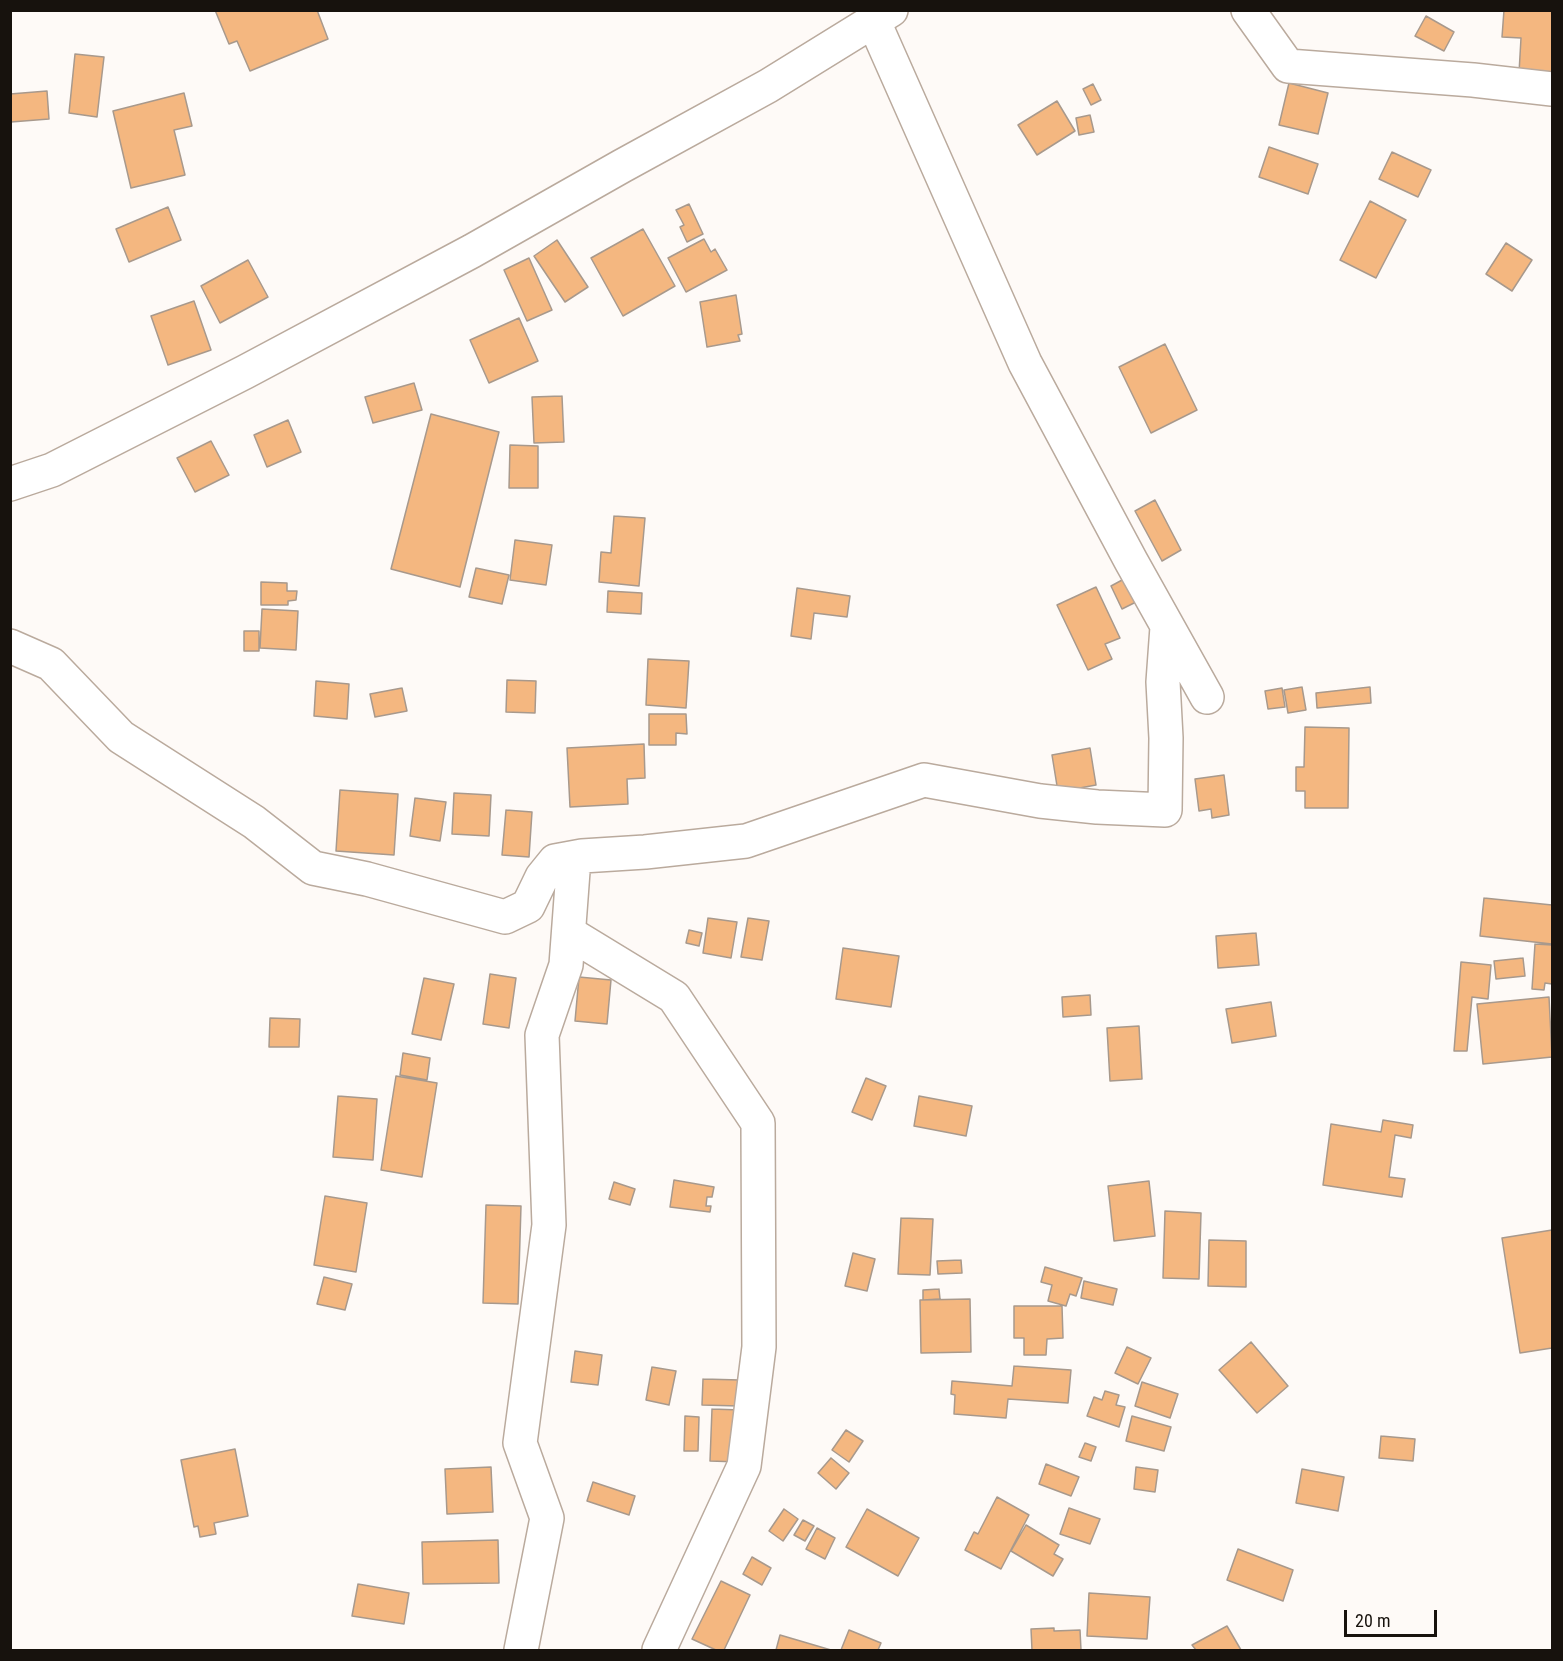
<!DOCTYPE html>
<html>
<head>
<meta charset="utf-8">
<style>
	body { margin:0 }
	#map { position:relative; width:1563px; height:1661px; overflow:hidden; background:#fefaf7; font-family:"Roboto Condensed",sans-serif }
	canvas { display:block }
	.frame { position:absolute; inset:0; border:12px solid #17120d; pointer-events:none }
	.scale { position:absolute; left:1344px; top:1610px; width:93px; height:27px; box-sizing:border-box; border:3px solid #17120d; border-top:0; padding-left:8px; font-size:18px; line-height:21px; white-space:nowrap; color:#17120d; -webkit-text-stroke:4px #fefaf7; paint-order:stroke }
</style>
</head>
<body>
<div id="map">
<canvas width="1563" height="1661"></canvas>
<div class="frame"></div>
<div class="scale">20 m</div>
</div>
<script>
const context = document.querySelector('canvas').getContext('2d');
context.lineJoin = 'round';
function fill(path, color) {
  context.fillStyle = color;
  context.fill(path, 'evenodd');
}
function toPath(rows) {
  const path = new Path2D();
  for (const r of rows) {
    path.moveTo(r[0], r[1]);
    for (let i = 2; i < r.length; i += 2) path.lineTo(r[i], r[i + 1]);
  }
  return path;
}
function stroke(path, color, width, dash) {
  context.strokeStyle = color;
  context.lineWidth = width;
  context.lineCap = dash ? 'butt' : 'round';
  context.setLineDash(dash || []);
  context.stroke(path);
}
const building = toPath([
	[215,10,317,10,328,39,250,71,237,41,229,44,215,10],
	[1504,10,1552,10,1552,75,1519,73,1521,38,1502,37,1504,10],
	[1426,16,1454,32,1444,51,1415,36,1426,16],
	[75,54,104,57,97,117,69,113,75,54],
	[1289,83,1328,93,1318,134,1279,125,1289,83],
	[1093,84,1101,100,1091,105,1083,89,1093,84],
	[47,91,49,119,11,122,10,94,47,91],
	[184,93,192,126,174,130,185,175,131,188,113,111,184,93],
	[1057,101,1075,131,1037,155,1018,125,1057,101],
	[1090,115,1094,132,1079,135,1076,118,1090,115],
	[1269,147,1318,164,1308,194,1259,177,1269,147],
	[1392,152,1431,170,1418,197,1379,179,1392,152],
	[1370,201,1406,220,1376,278,1340,260,1370,201],
	[689,204,703,234,687,242,680,227,684,225,676,210,689,204],
	[168,207,181,240,129,262,116,229,168,207],
	[643,229,675,286,623,316,591,258,643,229],
	[704,239,711,252,715,249,727,270,686,292,668,258,704,239],
	[557,240,588,287,565,302,534,256,557,240],
	[1506,243,1532,260,1512,291,1486,274,1506,243],
	[529,258,552,310,527,321,504,270,529,258],
	[248,260,268,297,220,323,201,286,248,260],
	[736,295,742,334,738,335,740,341,707,347,700,302,736,295],
	[194,301,211,350,168,365,151,316,194,301],
	[519,318,538,361,489,383,470,340,519,318],
	[1165,344,1197,410,1151,433,1119,367,1165,344],
	[414,383,422,410,373,423,365,397,414,383],
	[562,396,564,442,534,443,532,397,562,396],
	[431,414,499,432,460,587,391,569,431,414],
	[288,420,301,452,267,467,254,435,288,420],
	[211,441,229,475,195,492,177,458,211,441],
	[510,445,538,446,538,488,509,488,510,445],
	[1155,500,1181,550,1162,561,1135,511,1155,500],
	[614,516,645,518,639,586,599,582,601,552,611,553,614,516],
	[515,540,552,545,546,585,510,580,515,540],
	[476,568,509,575,502,604,469,597,476,568],
	[1124,579,1136,602,1122,609,1111,586,1124,579],
	[261,582,287,583,287,591,297,591,296,600,288,601,288,605,261,605,261,582],
	[1096,587,1120,638,1105,644,1112,659,1088,670,1057,605,1096,587],
	[797,588,850,596,847,617,814,613,811,639,791,636,797,588],
	[608,591,642,593,641,614,607,612,608,591],
	[262,609,298,611,296,650,260,648,262,609],
	[244,631,259,631,259,651,244,651,244,631],
	[648,659,689,661,686,708,646,705,648,659],
	[507,680,536,681,535,713,506,712,507,680],
	[316,681,349,684,347,719,314,716,316,681],
	[1302,687,1306,710,1288,713,1284,690,1302,687],
	[1370,687,1371,703,1317,708,1316,693,1370,687],
	[402,688,407,711,375,717,370,694,402,688],
	[1282,688,1285,707,1268,709,1265,691,1282,688],
	[649,714,686,714,687,734,676,733,676,745,649,745,649,714],
	[1305,727,1349,728,1348,808,1305,808,1305,791,1296,791,1296,767,1304,767,1305,727],
	[644,744,645,778,627,779,628,804,570,807,567,748,644,744],
	[1090,748,1096,785,1058,792,1052,755,1090,748],
	[1224,775,1229,815,1212,818,1211,809,1199,811,1195,779,1224,775],
	[340,790,398,794,394,855,336,851,340,790],
	[454,793,491,795,489,836,452,834,454,793],
	[415,798,446,802,440,841,410,836,415,798],
	[506,810,532,812,529,857,502,855,506,810],
	[1484,898,1552,905,1552,944,1480,936,1484,898],
	[708,918,737,922,731,958,703,953,708,918],
	[748,918,769,921,762,960,741,957,748,918],
	[689,930,702,933,699,946,686,943,689,930],
	[1256,933,1259,965,1218,968,1216,936,1256,933],
	[1535,944,1552,945,1552,984,1545,983,1544,990,1532,989,1535,944],
	[843,948,899,956,891,1007,836,999,843,948],
	[1523,958,1525,976,1496,979,1494,961,1523,958],
	[1461,962,1491,965,1488,999,1472,997,1467,1051,1454,1051,1461,962],
	[490,974,516,978,509,1028,483,1024,490,974],
	[579,977,611,980,607,1024,575,1021,579,977],
	[424,978,454,984,441,1040,412,1034,424,978],
	[1090,995,1091,1015,1063,1017,1062,997,1090,995],
	[1549,997,1552,1057,1483,1064,1477,1004,1549,997],
	[1271,1002,1276,1036,1232,1043,1226,1009,1271,1002],
	[270,1018,300,1019,299,1047,269,1047,270,1018],
	[1139,1026,1142,1079,1110,1081,1107,1028,1139,1026],
	[403,1053,430,1058,427,1080,400,1075,403,1053],
	[396,1076,437,1083,422,1177,381,1170,396,1076],
	[866,1078,886,1086,872,1120,852,1112,866,1078],
	[338,1096,377,1099,373,1160,333,1157,338,1096],
	[919,1096,972,1106,966,1136,914,1126,919,1096],
	[1383,1120,1413,1125,1411,1138,1395,1135,1389,1177,1405,1179,1402,1197,1323,1185,1331,1124,1381,1132,1383,1120],
	[674,1180,714,1187,712,1197,707,1197,706,1206,711,1206,710,1212,670,1207,674,1180],
	[1149,1181,1155,1236,1114,1241,1108,1186,1149,1181],
	[614,1182,635,1189,630,1205,609,1199,614,1182],
	[325,1196,367,1203,356,1272,314,1265,325,1196],
	[486,1205,521,1206,518,1304,483,1303,486,1205],
	[1165,1211,1201,1213,1199,1279,1163,1278,1165,1211],
	[901,1218,933,1219,930,1275,898,1274,901,1218],
	[1552,1230,1552,1348,1520,1353,1502,1238,1552,1230],
	[1209,1240,1246,1241,1246,1287,1208,1286,1209,1240],
	[853,1253,875,1259,867,1291,845,1286,853,1253],
	[961,1260,962,1273,938,1274,937,1261,961,1260],
	[1045,1267,1082,1278,1076,1296,1070,1294,1066,1306,1048,1301,1052,1285,1041,1282,1045,1267],
	[324,1277,352,1284,345,1310,317,1304,324,1277],
	[1084,1281,1117,1289,1113,1305,1081,1298,1084,1281],
	[939,1289,940,1299,923,1300,923,1290,939,1289],
	[970,1299,971,1352,921,1353,920,1300,970,1299],
	[1014,1306,1062,1306,1063,1338,1047,1339,1046,1355,1024,1355,1024,1338,1014,1338,1014,1306],
	[1251,1342,1288,1386,1257,1413,1219,1370,1251,1342],
	[1127,1347,1151,1358,1138,1384,1115,1373,1127,1347],
	[575,1351,602,1355,598,1385,571,1382,575,1351],
	[1014,1366,1071,1370,1068,1403,1008,1399,1006,1418,954,1414,955,1395,951,1394,952,1381,1012,1386,1014,1366],
	[652,1367,676,1371,669,1405,646,1400,652,1367],
	[703,1379,740,1380,739,1406,702,1405,703,1379],
	[1142,1382,1178,1394,1170,1418,1135,1406,1142,1382],
	[1105,1391,1119,1395,1116,1405,1125,1407,1119,1427,1087,1416,1094,1397,1102,1400,1105,1391],
	[712,1409,740,1410,739,1462,710,1461,712,1409],
	[685,1416,699,1417,698,1451,684,1451,685,1416],
	[1132,1416,1171,1427,1164,1451,1126,1441,1132,1416],
	[846,1430,863,1441,849,1462,832,1450,846,1430],
	[1381,1436,1415,1439,1413,1461,1379,1458,1381,1436],
	[1085,1443,1096,1447,1091,1461,1079,1457,1085,1443],
	[235,1449,248,1516,214,1523,216,1534,200,1537,198,1526,194,1527,181,1460,235,1449],
	[831,1458,849,1473,836,1489,818,1473,831,1458],
	[1046,1464,1079,1477,1071,1496,1039,1484,1046,1464],
	[491,1467,493,1512,447,1514,445,1469,491,1467],
	[1136,1467,1158,1470,1155,1492,1134,1489,1136,1467],
	[1302,1469,1344,1477,1338,1511,1296,1503,1302,1469],
	[593,1482,635,1496,629,1515,587,1501,593,1482],
	[997,1497,1029,1515,1001,1569,965,1550,974,1532,978,1534,997,1497],
	[1069,1508,1100,1519,1090,1544,1060,1534,1069,1508],
	[784,1509,798,1519,783,1541,769,1531,784,1509],
	[867,1509,919,1538,898,1576,846,1547,867,1509],
	[803,1520,814,1526,805,1541,794,1535,803,1520],
	[1026,1525,1059,1545,1054,1554,1063,1559,1053,1576,1011,1551,1026,1525],
	[817,1528,835,1538,825,1559,806,1549,817,1528],
	[498,1540,499,1583,423,1584,422,1542,498,1540],
	[1238,1549,1293,1570,1283,1601,1227,1580,1238,1549],
	[752,1557,771,1568,762,1585,743,1574,752,1557],
	[721,1581,750,1595,724,1650,716,1650,692,1639,721,1581],
	[358,1584,409,1593,404,1624,352,1616,358,1584],
	[1089,1593,1150,1597,1147,1639,1087,1636,1089,1593],
	[1227,1626,1241,1650,1196,1650,1192,1645,1227,1626],
	[1054,1628,1054,1631,1080,1630,1081,1650,1032,1650,1031,1629,1054,1628],
	[849,1630,881,1643,878,1650,841,1650,849,1630],
	[780,1635,831,1650,776,1650,780,1635]
]);
const street = toPath([
	[1248,10,1288,66,1473,80,1552,89],
	[874,22,1025,363,1131,561,1207,697],
	[10,646,51,664,121,737,254,822,313,868,367,879,505,917,528,906,542,877,555,861,582,856,645,852,746,841,924,780,1040,801,1097,807,1165,810,1166,738,1163,682,1167,627],
	[569,933,674,997,758,1123,759,1347,744,1466,659,1650],
	[521,1650,547,1518,520,1443,549,1225,542,1035,566,965,574,858]
]);
const secondary = toPath([
	[10,484,52,470,245,372,472,251,622,166,768,86,891,10]
]);
fill(building, '#f4b780');
stroke(building, '#a8998c', 1.5);
stroke(street, '#baaa9d', 36);
stroke(secondary, '#baaa9d', 36);
stroke(street, '#fff', 33);
stroke(secondary, '#fff', 33);
</script>
</body>
</html>
